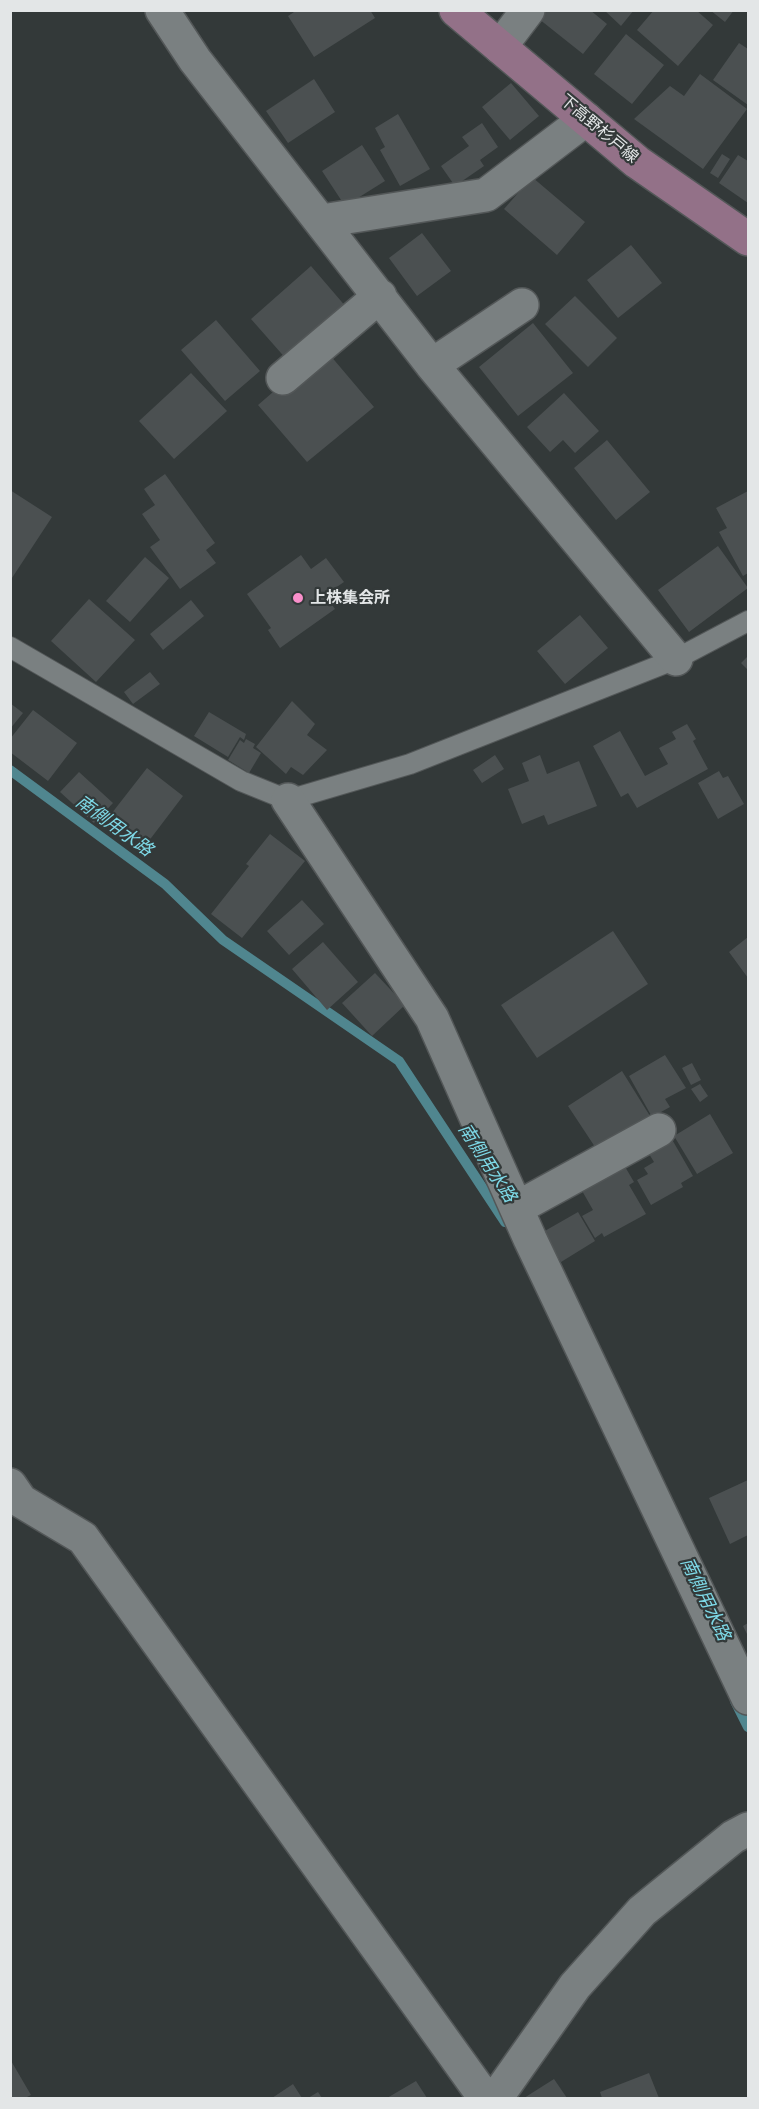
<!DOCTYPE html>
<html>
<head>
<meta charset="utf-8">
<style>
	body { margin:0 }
	#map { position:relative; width:759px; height:2109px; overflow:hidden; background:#333939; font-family:Raleway,sans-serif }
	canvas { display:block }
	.frame { position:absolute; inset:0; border:12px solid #e3e6e7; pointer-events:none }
</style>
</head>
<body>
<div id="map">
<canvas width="759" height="2109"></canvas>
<div class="frame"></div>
</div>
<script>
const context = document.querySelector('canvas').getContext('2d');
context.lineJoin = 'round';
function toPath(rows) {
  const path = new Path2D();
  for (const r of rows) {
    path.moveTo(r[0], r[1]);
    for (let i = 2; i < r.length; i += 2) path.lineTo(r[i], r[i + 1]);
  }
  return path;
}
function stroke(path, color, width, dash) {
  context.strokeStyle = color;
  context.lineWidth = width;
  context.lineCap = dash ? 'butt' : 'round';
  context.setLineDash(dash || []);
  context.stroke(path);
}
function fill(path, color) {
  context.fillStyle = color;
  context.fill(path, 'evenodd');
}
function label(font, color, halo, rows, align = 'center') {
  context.font = font + ' Raleway,"Noto Sans JP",sans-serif';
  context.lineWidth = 4.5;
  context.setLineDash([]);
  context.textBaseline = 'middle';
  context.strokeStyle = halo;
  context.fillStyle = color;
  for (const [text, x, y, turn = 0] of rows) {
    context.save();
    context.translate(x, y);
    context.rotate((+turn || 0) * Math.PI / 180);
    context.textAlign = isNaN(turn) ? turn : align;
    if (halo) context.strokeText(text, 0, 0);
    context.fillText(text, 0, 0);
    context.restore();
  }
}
const stream = toPath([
	[10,770,165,884,223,940,399,1061,505,1222],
	[735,1701,748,1727]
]);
const building = toPath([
	[297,10,370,10,375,18,314,57,288,16],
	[546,10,590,10,607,24,583,54,539,19],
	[604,10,634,10,621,26],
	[654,10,696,10,713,25,678,66,637,30],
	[710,10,734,10,725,22],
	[626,34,664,65,632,104,594,74],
	[739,43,748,49,748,105,713,80],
	[700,74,747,109,703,169,634,119,670,86,684,96],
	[314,79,335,112,288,143,266,111],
	[511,83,539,116,510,140,482,107],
	[398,114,430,169,400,186,380,150,385,147,375,128],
	[482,123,498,147,480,160,484,166,455,186,441,166,469,146,462,137],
	[362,145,385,181,345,206,322,171],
	[722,154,730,159,718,178,710,173],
	[738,155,748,161,748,203,719,183],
	[532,177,585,222,557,255,504,209],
	[422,233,451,271,417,296,389,258],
	[631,245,662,283,618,318,587,280],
	[311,266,347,308,288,361,251,319],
	[575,296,617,338,588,367,545,324],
	[216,320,260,371,225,401,181,350],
	[533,323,573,373,518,416,479,367],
	[324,348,374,407,307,462,258,405],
	[191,373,227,411,174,459,139,421],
	[564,393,599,431,575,453,563,440,550,452,527,427],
	[607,440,650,492,616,520,574,468],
	[165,474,215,543,206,550,216,563,180,589,150,547,160,540,142,514,155,505,144,489],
	[10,490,52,517,10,581],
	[748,491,748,573,743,576,719,532,727,528,716,508],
	[718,546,748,588,689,632,658,590],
	[301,555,311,569,326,558,344,582,325,595,335,609,280,648,268,630,271,628,247,594],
	[145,557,169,578,130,622,106,601],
	[89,599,135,640,96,682,51,641],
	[191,600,204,616,163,650,150,634],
	[580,615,608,648,565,684,537,651],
	[748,656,748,670,741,663],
	[150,672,160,684,133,704,124,692],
	[292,701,315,724,307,735,327,750,303,775,291,767,286,774,256,747],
	[10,703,23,713,10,729],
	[33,710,77,743,48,781,10,752,10,739],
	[209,712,246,734,244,740,240,737,228,757,194,736],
	[687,724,696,739,693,741,708,769,637,808,628,793,621,797,593,746,620,731,645,776,668,764,659,748,676,739,672,732],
	[246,739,255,744,253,748,261,753,249,773,228,760,240,740,244,743],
	[495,755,504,769,482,783,473,770],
	[540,755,547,774,579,761,597,806,548,825,544,815,522,824,508,789,529,781,522,763],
	[147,768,183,796,145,846,108,818],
	[719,771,723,778,728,776,744,804,718,819,698,783],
	[79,772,113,803,94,823,60,792],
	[270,834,305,861,242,938,211,914,249,866,246,864],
	[302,900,324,924,289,955,267,931],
	[613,931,648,984,537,1058,501,1005],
	[748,937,748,978,729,952],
	[323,942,358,982,327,1010,292,969],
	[375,973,405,1005,372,1036,342,1003],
	[665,1055,686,1088,665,1099,670,1107,652,1117,629,1076],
	[692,1063,701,1080,691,1085,682,1068],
	[622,1071,650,1116,597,1150,568,1106],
	[700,1084,708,1096,700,1102,691,1089],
	[710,1114,733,1153,697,1174,674,1136],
	[670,1136,693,1176,681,1183,683,1187,651,1205,637,1180,648,1174,644,1168,654,1162,646,1149],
	[624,1165,634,1182,629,1185,646,1214,604,1237,602,1233,595,1238,582,1216,593,1210,581,1189],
	[578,1212,595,1241,561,1262,543,1232],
	[748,1480,748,1535,730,1544,709,1498],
	[748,1623,748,1636,743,1626],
	[10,2059,31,2095,25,2098,10,2098],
	[649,2073,659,2098,602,2098,600,2092],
	[554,2079,567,2098,524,2098],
	[416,2081,427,2098,387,2098],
	[293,2084,302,2098,272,2098],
	[318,2092,322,2098,308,2098]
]);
const service = toPath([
	[10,647,241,781,288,800,410,764,676,659,748,621]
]);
const minor = toPath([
	[162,10,195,60,432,365,676,659],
	[500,47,528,10],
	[322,221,486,195,586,119],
	[432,365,522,305],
	[283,378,380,296],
	[288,800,432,1018,530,1239,748,1698],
	[517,1208,659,1130],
	[10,1485,21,1501,83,1538,485,2098],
	[496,2098,575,1986,642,1911,733,1837,748,1829]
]);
const secondary = toPath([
	[456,10,637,162,748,239]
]);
const markers = [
	[298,598,6,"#f98fca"]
];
const streetNames = [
	["下高野杉戸線",599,129,40]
];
const poiNames = [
	["上株集会所",310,598]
];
const waterNames = [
	["南側用水路",114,826,36],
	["南側用水路",487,1163,57],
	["南側用水路",705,1599,64]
];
stroke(stream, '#50868f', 10);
fill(building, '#4b5051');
stroke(service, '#535758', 22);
stroke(minor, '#535758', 36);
stroke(secondary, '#535758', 36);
stroke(service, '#7a8081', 20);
stroke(minor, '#7a8081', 33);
stroke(secondary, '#937188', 33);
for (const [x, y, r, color] of markers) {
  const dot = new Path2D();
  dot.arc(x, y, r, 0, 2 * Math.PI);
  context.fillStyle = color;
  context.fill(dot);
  stroke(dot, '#333939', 2);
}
label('16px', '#e3e6e7', '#333939', streetNames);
label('bold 16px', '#e3e6e7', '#333939', poiNames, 'left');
label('italic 18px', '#7ed9e7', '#333939', waterNames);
</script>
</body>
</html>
